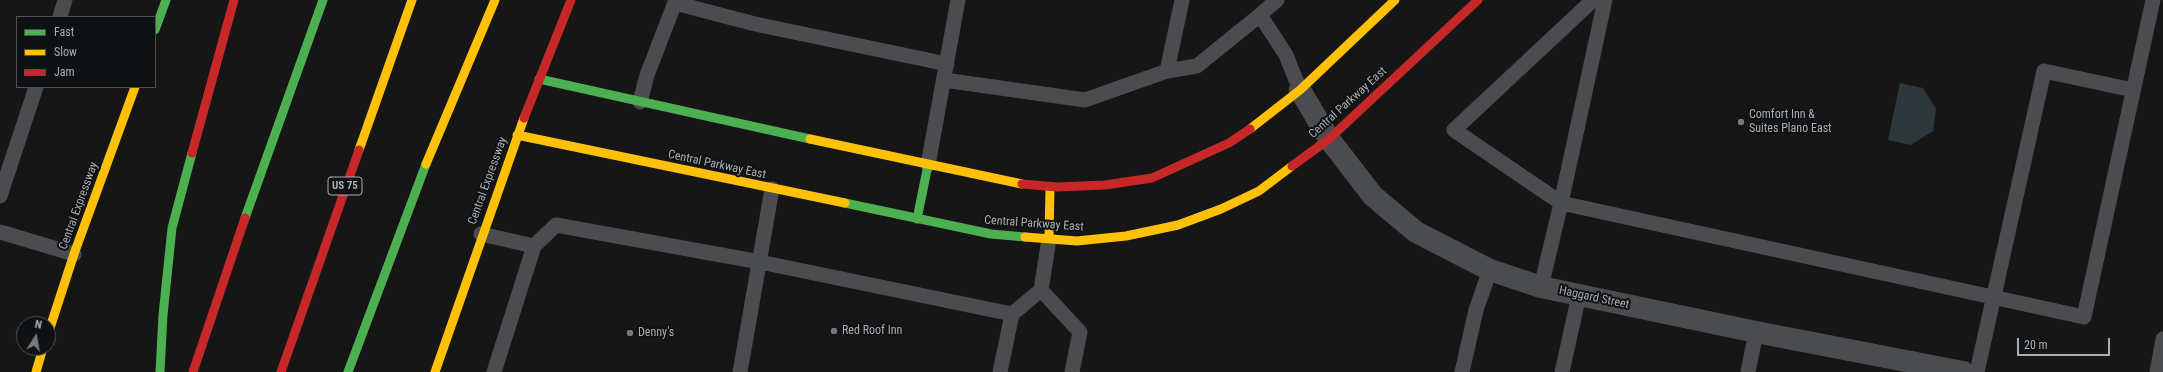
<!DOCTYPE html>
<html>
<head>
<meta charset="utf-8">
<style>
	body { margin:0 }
	#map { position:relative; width:2163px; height:372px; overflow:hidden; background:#161616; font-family:"Roboto Condensed",sans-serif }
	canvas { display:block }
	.legend { position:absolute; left:16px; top:16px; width:140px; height:72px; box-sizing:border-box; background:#101112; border:1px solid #4d5054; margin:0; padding:5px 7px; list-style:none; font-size:12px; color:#a8aeb6 }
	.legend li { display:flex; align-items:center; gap:8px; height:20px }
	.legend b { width:20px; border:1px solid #4d5054 }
	.north { position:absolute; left:16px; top:316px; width:40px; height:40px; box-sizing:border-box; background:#101112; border:1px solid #4d5054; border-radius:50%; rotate:11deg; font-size:11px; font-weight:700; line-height:16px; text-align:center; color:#a8aeb6 }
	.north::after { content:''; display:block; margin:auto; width:14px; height:18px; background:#75797e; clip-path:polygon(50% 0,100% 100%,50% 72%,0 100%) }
	.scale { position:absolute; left:2017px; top:338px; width:93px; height:18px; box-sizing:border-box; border:2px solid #a8aeb6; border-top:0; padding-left:5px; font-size:12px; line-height:14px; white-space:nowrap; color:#a8aeb6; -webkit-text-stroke:3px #101112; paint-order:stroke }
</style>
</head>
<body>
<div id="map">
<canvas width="2163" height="372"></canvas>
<ul class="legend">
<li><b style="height:5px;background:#4caf50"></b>Fast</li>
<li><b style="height:5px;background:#ffc107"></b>Slow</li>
<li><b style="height:5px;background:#c62828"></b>Jam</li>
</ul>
<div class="north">N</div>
<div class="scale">20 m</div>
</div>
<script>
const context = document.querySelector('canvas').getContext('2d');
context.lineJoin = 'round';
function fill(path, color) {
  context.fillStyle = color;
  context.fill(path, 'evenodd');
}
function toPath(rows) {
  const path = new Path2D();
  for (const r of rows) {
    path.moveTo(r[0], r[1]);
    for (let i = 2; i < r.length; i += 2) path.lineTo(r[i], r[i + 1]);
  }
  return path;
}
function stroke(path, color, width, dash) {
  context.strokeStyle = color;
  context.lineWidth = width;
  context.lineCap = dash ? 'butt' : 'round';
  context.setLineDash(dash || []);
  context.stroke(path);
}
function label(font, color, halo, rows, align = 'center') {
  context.font = font + ' "Roboto Condensed",sans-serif';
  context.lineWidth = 4;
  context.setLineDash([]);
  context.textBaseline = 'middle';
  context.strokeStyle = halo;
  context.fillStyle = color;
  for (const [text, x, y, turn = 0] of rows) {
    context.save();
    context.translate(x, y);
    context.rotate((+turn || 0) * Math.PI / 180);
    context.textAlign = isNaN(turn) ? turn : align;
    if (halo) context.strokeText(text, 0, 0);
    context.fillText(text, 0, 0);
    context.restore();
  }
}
const water = toPath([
	[1900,83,1923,88,1936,109,1933,131,1911,145,1888,140]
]);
const lane = toPath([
	[1182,0,1167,71,1197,66,1260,15,1286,55,1300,90],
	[1605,0,1561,203,2084,317,2153,0],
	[675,3,755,24,947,64],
	[1260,15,1277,0],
	[60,17,65,0],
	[944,80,1085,100,1167,71],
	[640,102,647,75,676,0],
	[928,165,958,0],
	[0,196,36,87],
	[0,232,74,254],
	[481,234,534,246,556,225,760,262,1012,314,1041,290],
	[1049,239,1041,290,1080,332,1072,372],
	[1541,287,1561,203,1454,130,1593,0],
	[494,372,534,246],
	[740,372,772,189],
	[1000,372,1012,314],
	[1462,372,1476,310,1490,270],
	[1562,372,1579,295],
	[1748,372,1756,332],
	[1977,372,2044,71,2133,90],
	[2157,372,2163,339]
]);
const street = toPath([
	[1300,90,1329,139,1373,196,1416,232,1490,270,1541,287,1579,295,1756,332,1963,372]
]);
const fast = toPath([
	[155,30,166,0],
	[539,79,810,139],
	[845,203,991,234,1025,237],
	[245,218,323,0],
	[917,219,928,165],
	[160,372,163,315,172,228,192,153],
	[348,372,426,164]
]);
const slow = toPath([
	[1250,129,1300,90,1395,0],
	[517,135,845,203],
	[810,139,1022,184],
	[359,150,412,0],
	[426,164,495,0],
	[1025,237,1077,241,1126,236,1178,225,1221,209,1259,191,1292,166],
	[1049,239,1050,187],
	[48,334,74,254,135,87],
	[36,372,43,348],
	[435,372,524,118]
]);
const jam = toPath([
	[524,118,571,0],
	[192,153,234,0],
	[1292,166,1329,139,1478,0],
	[1022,184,1057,187,1105,185,1152,178,1229,143,1250,129],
	[193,372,245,218],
	[281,372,359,150]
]);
const markers = [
	[1741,122,4,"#75797e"],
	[834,331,4,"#75797e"],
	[630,333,4,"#75797e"]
];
const shields = [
	[345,186,34]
];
const shieldNames = [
	["US 75",345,186]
];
const streetNames = [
	["Central Parkway East",1348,103,-42],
	["Central Parkway East",717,165,12],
	["Central Expressway",488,181,-70],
	["Central Expressway",79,206,-70],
	["Central Parkway East",1034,224,4],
	["Haggard Street",1594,298,12]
];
const poiNames = [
	["Comfort Inn &",1749,115],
	["Suites Plano East",1749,129],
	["Red Roof Inn",842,331],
	["Denny's",638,333]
];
fill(water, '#2e373b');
stroke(lane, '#4b4c4f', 15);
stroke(street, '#4b4c4f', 22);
stroke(fast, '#4caf50', 9);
stroke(slow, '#ffc107', 9);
stroke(jam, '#c62828', 9);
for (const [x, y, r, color] of markers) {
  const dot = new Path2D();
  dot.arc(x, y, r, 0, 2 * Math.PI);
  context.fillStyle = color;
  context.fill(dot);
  stroke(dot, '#101112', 1.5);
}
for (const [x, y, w] of shields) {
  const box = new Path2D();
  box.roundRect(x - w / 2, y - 9, w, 18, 3);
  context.fillStyle = '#101112';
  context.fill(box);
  stroke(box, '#a8aeb6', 1);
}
label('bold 11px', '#a8aeb6', null, shieldNames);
label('12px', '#a8aeb6', '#101112', streetNames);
label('12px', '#a8aeb6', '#101112', poiNames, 'left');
</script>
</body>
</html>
